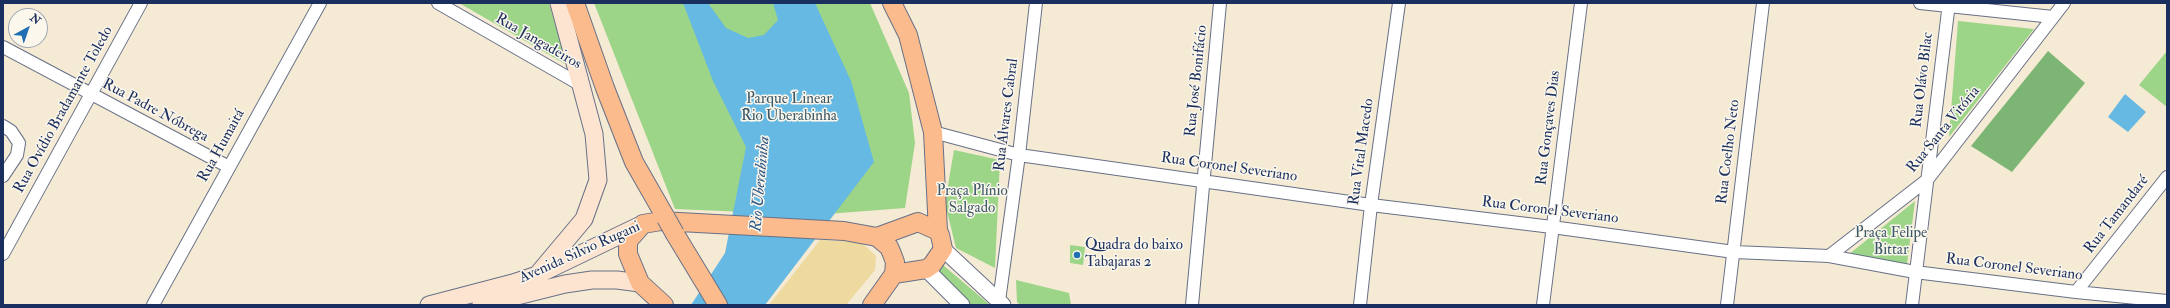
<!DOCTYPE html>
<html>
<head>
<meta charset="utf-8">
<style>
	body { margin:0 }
	#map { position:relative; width:2170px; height:308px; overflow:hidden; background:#f5ead4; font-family:"IM FELL Double Pica",serif }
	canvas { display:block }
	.frame { position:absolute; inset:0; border:4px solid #1b2f5e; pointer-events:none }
	.north { position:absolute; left:8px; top:8px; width:40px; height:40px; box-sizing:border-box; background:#fbf7ec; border:1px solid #a1a7b3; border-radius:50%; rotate:40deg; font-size:11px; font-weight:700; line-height:16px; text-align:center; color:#1b2f5e }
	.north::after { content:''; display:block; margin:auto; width:14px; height:18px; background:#1f6fb2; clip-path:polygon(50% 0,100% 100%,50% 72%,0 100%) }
</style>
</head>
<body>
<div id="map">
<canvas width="2170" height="308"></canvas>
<div class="frame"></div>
<div class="north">N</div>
</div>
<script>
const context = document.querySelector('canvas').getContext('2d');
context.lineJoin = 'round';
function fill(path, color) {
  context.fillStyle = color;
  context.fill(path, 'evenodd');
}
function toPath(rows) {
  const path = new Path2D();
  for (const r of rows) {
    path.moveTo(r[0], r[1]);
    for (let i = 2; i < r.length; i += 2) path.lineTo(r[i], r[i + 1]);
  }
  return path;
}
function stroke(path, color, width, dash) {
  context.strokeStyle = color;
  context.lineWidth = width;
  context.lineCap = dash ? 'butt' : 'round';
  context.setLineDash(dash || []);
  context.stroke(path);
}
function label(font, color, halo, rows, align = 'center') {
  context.font = font + ' "IM FELL Double Pica",serif';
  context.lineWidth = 3;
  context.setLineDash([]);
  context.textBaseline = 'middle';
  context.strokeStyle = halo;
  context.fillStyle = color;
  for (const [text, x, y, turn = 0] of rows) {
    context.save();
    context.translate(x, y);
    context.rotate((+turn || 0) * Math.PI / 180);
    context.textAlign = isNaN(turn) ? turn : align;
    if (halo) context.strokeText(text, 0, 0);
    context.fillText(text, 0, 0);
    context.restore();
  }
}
const green = toPath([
	[459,3,549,3,567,65],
	[594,3,870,3,909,93,915,143,905,208,814,215,675,209],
	[1958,21,2034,29,1949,137],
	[2167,51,2167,107,2139,85],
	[954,150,1000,160,995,268,956,248,945,203],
	[1915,201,1907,264,1848,255],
	[1070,245,1085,247,1083,265,1070,263],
	[943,265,990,305,969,305,934,270],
	[1016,280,1069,293,1071,305,1020,305,1017,302]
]);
const forest = toPath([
	[2048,51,2085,83,2012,172,1971,146]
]);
const sand = toPath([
	[820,240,861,242,876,256,875,270,846,305,769,305]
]);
const water = toPath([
	[683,3,708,3,726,28,748,38,764,35,778,20,773,3,815,3,851,81,874,162,765,305,691,305,725,253,746,147,713,81],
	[2125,94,2146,112,2128,132,2108,117]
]);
const minor = toPath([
	[438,3,581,85],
	[1920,3,2053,17],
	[3,47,229,167],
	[3,126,11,131,19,143,17,155,3,176],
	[933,132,1019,155,1371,205,1552,227,1734,252,1829,256,1915,272,2076,292,2167,301],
	[3,254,141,3],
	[1829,256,1927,180,2064,3],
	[2076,292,2167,177],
	[999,301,1019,155,1036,3],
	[153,305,320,3],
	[1192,305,1220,3],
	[1360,305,1371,205,1399,3],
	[1543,305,1581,3],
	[1727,305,1763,3],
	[1912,305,1949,3]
]);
const tertiary = toPath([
	[943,249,1003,305],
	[926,269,962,305]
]);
const secondary = toPath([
	[537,275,584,219,598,180,594,134,559,3],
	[429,305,513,283,537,275,643,224],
	[481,305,565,284,592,280,617,280,640,283]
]);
const primary = toPath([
	[575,3,605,88,634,162,666,218],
	[892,3,908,35,933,132,938,231],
	[675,234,718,305],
	[877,237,918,222,938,231,940,235,943,249,932,265,926,269,894,274],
	[877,237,889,247,892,254,895,262,894,274],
	[664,305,640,283,628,254,628,241,643,224,661,221,844,231,877,237],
	[872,305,894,274]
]);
const primaryBridge = toPath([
	[666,218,675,234]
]);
const markers = [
	[1077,255,4,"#1f6fb2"]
];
const streetNames = [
	["Rua Jangadeiros",538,42,30],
	["Rua Olávo Bilac",1923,80,-83],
	["Rua José Bonifácio",1197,81,-84],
	["Rua Ovídio Bradamante Toledo",64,110,-61],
	["Rua Padre Nóbrega",155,111,28],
	["Rua Álvares Cabral",1007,115,-83],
	["Rua Gonçaves Dias",1549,128,-83],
	["Rua Santa Vitória",1944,130,-51],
	["Rua Humaitá",222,146,-61],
	["Rua Vital Macedo",1362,152,-82],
	["Rua Coelho Neto",1729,152,-83],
	["Rua Coronel Severiano",1229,168,8],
	["Rua Coronel Severiano",1550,211,7],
	["Rua Tamandaré",2117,215,-52],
	["Avenida Silvio Rugani",580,253,-24],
	["Rua Coronel Severiano",2014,268,7]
];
const parkNames = [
	["Parque Linear",789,100],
	["Rio Uberabinha",789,117],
	["Praça Plínio",972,192],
	["Salgado",972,209],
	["Praça Felipe",1891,234],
	["Bittar",1891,251]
];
const poiNames = [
	["Quadra do baixo",1085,246],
	["Tabajaras 2",1085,263]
];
const waterNames = [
	["Rio Uberabinha",761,184,-85]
];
fill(green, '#9cd588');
fill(forest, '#7db674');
fill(sand, '#eeda9e');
fill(water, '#66b9e2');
stroke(minor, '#677087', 14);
stroke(tertiary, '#677087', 17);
stroke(secondary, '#677087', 19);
stroke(primary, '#677087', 20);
stroke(minor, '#fff', 12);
stroke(tertiary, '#fff', 15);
stroke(secondary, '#fde4d1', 17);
stroke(primary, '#fbbb8c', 18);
stroke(primaryBridge, '#677087', 20, []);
stroke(primaryBridge, '#fbbb8c', 18);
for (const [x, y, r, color] of markers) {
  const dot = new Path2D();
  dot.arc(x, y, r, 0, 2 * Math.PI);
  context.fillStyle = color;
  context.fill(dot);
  stroke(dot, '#fbf7ec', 1.5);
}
label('15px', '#1b2f5e', '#fbf7ec', streetNames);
label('15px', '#3b5868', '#fbf7ec', parkNames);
label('15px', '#1b2f5e', '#fbf7ec', poiNames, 'left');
label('italic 16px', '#325886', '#fbf7ec', waterNames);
</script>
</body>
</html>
